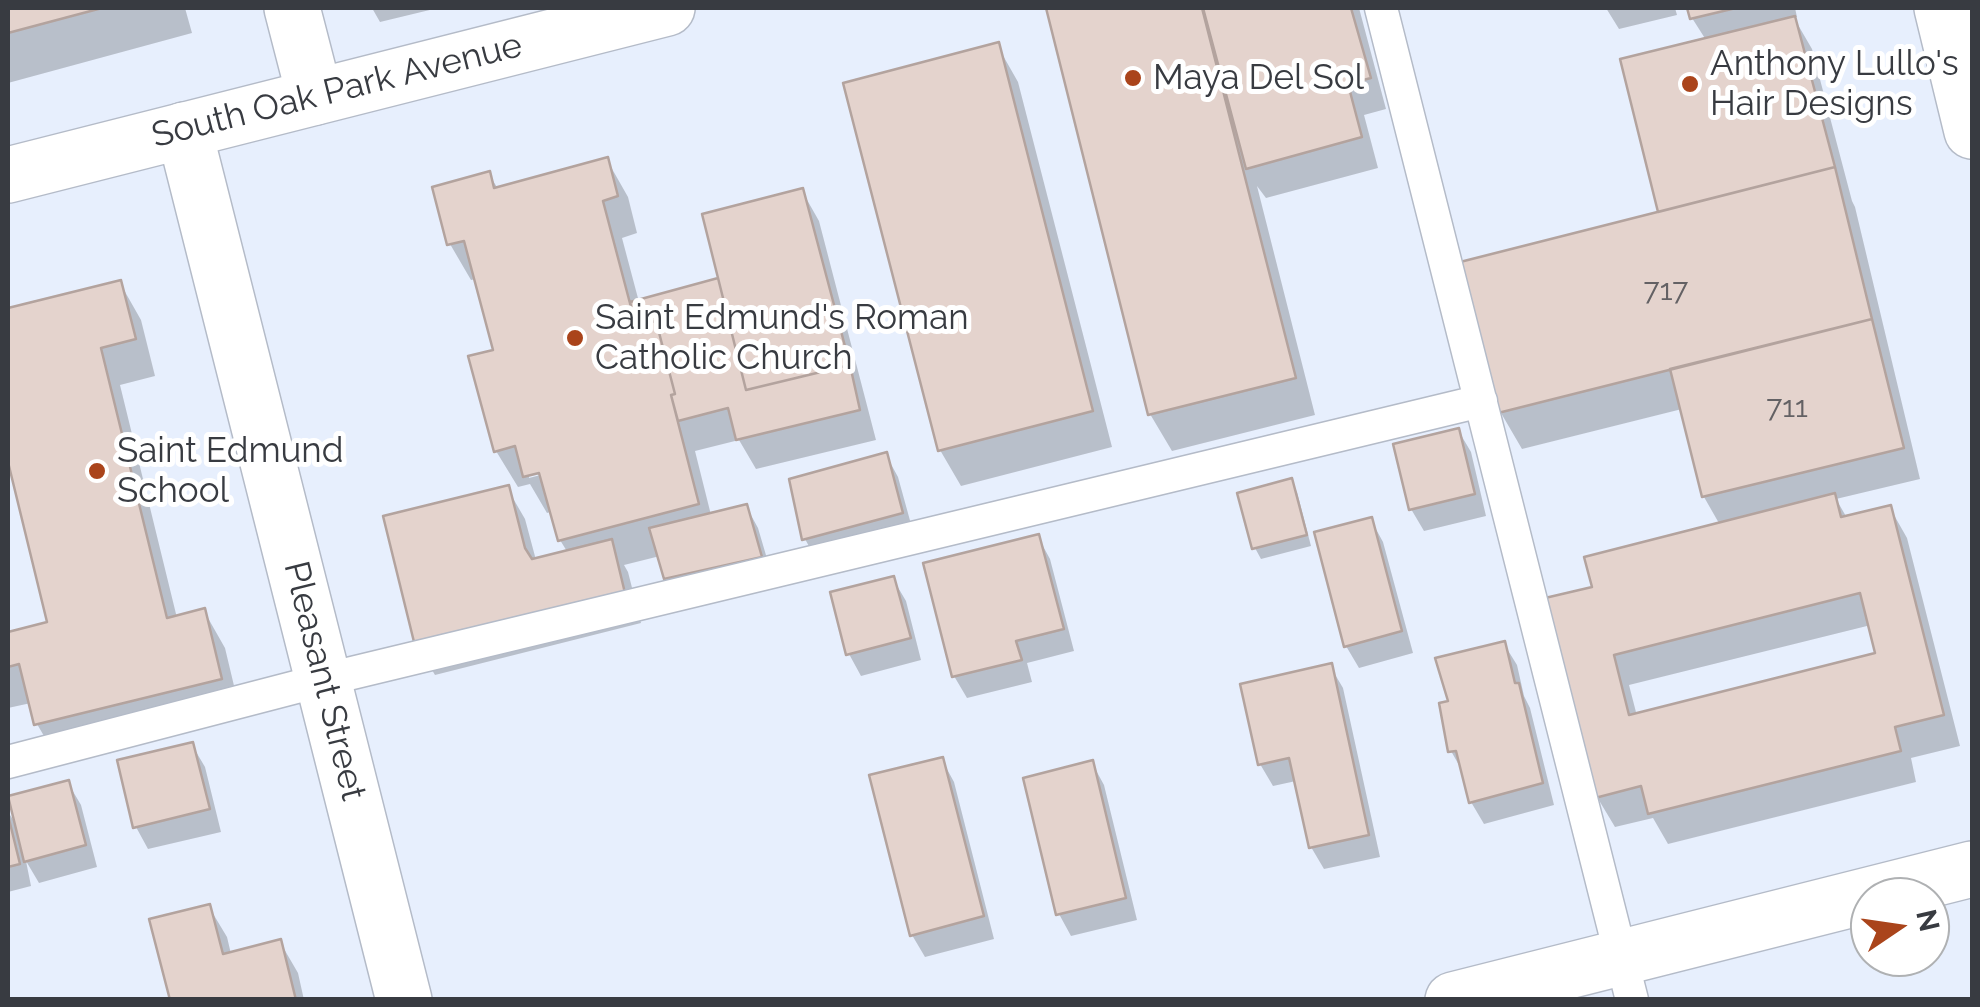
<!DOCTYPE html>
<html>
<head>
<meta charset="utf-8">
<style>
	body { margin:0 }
	#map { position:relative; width:1980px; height:1007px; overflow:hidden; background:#e7effd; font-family:Raleway,sans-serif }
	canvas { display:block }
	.frame { position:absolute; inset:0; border:10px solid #383b41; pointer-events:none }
	.north { position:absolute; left:1850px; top:877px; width:100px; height:100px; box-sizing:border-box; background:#fff; border:2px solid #afb1b3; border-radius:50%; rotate:77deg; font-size:28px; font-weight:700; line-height:40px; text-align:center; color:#383b41 }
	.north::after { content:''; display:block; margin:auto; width:35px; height:45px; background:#aa441b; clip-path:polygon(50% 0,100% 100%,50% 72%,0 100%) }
</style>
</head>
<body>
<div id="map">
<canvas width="1980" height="1007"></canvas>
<div class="frame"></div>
<div class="north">N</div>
</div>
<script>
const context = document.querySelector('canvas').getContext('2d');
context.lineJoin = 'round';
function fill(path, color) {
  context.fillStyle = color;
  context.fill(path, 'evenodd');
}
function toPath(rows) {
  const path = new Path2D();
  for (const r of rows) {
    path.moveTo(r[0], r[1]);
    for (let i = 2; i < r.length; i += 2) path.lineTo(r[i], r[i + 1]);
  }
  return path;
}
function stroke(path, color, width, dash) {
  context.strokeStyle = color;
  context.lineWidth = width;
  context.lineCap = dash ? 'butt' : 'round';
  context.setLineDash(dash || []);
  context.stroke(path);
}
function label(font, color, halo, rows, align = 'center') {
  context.font = font + ' Raleway,sans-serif';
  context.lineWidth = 10;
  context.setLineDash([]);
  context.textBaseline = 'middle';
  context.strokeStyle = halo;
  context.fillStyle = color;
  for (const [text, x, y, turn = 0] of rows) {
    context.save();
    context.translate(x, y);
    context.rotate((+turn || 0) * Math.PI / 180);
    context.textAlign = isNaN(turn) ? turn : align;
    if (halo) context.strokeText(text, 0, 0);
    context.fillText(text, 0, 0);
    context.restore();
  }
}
const shadow = toPath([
	[8,8,185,8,192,33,8,83],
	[372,8,438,8,380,22],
	[1048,8,1359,8,1386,109,1364,115,1378,168,1266,198,1257,186,1315,415,1172,451,1150,414],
	[1606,8,1675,8,1677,15,1619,29],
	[1690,8,1795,8,1797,17,1794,18,1812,49,1852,201,1855,207,1920,479,1836,499,1847,518,1890,508,1907,538,1960,746,1911,758,1916,782,1668,844,1653,818,1615,827,1597,797,1595,589,1720,525,1704,497,1682,409,1522,449,1501,413,1463,264,1662,214,1706,40,1692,18],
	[1871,625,1878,655,1637,716,1629,685],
	[997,45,1018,82,1112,447,961,486,940,450],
	[607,160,628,197,637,233,622,238,639,302,721,280,802,191,819,221,876,440,756,469,739,440,695,451,711,515,746,506,758,528,773,579,679,600,666,578,660,556,624,565,628,572,641,623,435,675,417,645,507,488,525,519,536,560,568,553,560,540,553,511,547,513,530,484,518,487,496,451,496,352,476,279,471,280,450,244,489,174,498,189],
	[552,472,529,478,529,473],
	[120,283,141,320,155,376,120,385,177,618,204,611,225,648,241,715,58,760,37,724,31,703,8,708,8,634,50,624,8,451,8,311],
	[1458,430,1471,452,1486,516,1424,531,1411,509],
	[886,455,898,477,914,535,817,561,805,539],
	[1291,481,1297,492,1311,546,1261,559,1255,548,1240,495],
	[1371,520,1383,542,1413,653,1359,668,1346,646],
	[1038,537,1050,559,1074,651,1027,663,1032,682,967,698,954,676],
	[893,579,906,601,921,660,861,676,849,654],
	[1504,644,1517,665,1524,696,1530,708,1554,805,1484,824,1471,802,1464,774,1451,751,1451,702],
	[1330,666,1343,688,1380,857,1324,869,1311,847,1296,781,1273,786,1260,764],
	[192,745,205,767,221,832,148,849,136,827],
	[942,760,954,782,994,939,925,957,912,935],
	[1092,763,1104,785,1137,920,1071,936,1059,914],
	[68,783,81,805,97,867,39,883,26,861,31,886,8,892,8,812,16,824],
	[209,907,227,937,231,954,280,942,298,973,304,1000,172,1000]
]);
const building = toPath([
	[8,8,102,8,8,33,8,8],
	[1046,8,1202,8,1296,378,1148,415,1046,8],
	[1203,8,1351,8,1371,78,1348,84,1362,137,1246,169,1203,8],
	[1687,8,1736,8,1690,19,1687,8],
	[1795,16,1835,167,1658,212,1620,59,1795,16],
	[999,42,1093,411,938,451,843,83,999,42],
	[608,157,618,196,603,201,636,326,656,321,675,394,671,395,699,504,558,541,539,473,523,477,515,446,494,452,468,356,493,350,464,241,447,245,432,187,490,171,494,188,608,157],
	[1835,167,1872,319,1498,413,1460,262,1835,167],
	[803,188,850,365,746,390,702,214,803,188],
	[718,278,746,390,850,365,860,410,736,440,728,408,678,421,671,395,675,394,656,321,636,326,630,302,718,278],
	[121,280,136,339,101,348,167,618,205,608,222,679,34,725,19,664,8,667,8,632,47,622,8,462,8,308,121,280],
	[1872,319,1904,448,1702,497,1670,369,1872,319],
	[1459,428,1475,494,1409,510,1393,444,1459,428],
	[887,452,903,513,802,540,789,479,887,452],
	[1292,478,1307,535,1252,549,1237,493,1292,478],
	[509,485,525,548,532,559,612,539,625,593,415,646,383,516,509,485],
	[1835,493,1841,517,1891,505,1944,715,1895,727,1901,751,1648,814,1641,786,1595,798,1545,598,1592,587,1584,557,1835,493],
	[1860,593,1875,653,1629,715,1614,655,1860,593],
	[747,504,762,557,664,579,649,528,747,504],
	[1372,517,1402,631,1344,647,1314,532,1372,517],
	[1039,534,1064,629,1016,641,1022,660,952,677,923,563,1039,534],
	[894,576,911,638,846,655,830,592,894,576],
	[1505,641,1515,683,1519,683,1543,783,1469,803,1456,751,1448,752,1439,703,1448,701,1435,658,1505,641],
	[1332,663,1369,835,1309,848,1289,758,1258,765,1240,684,1332,663],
	[193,742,210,809,133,828,117,760,193,742],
	[943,757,984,916,910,936,869,775,943,757],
	[1093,760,1126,898,1056,915,1023,778,1093,760],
	[69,780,86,845,24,862,8,796,69,780],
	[8,815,20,864,8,867,8,815],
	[210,904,223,954,281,939,296,1000,170,1000,149,919,210,904]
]);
const lane = toPath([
	[1381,8,1632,1000],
	[8,762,323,680,1481,401]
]);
const street = toPath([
	[292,8,315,97],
	[184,130,404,1000],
	[1453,1000,1972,869]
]);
const secondary = toPath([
	[1942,8,1972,131],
	[8,175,667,8]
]);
const markers = [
	[1133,78,10,"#aa441b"],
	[1690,84,10,"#aa441b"],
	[575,338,10,"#aa441b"],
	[97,471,10,"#aa441b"]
];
const numberNames = [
	["717",1666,291],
	["711",1787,408]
];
const poiNames = [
	["Anthony Lullo's",1710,64],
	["Hair Designs",1710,104],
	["Maya Del Sol",1153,78],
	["Saint Edmund's Roman",595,318],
	["Catholic Church",595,358],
	["Saint Edmund",117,451],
	["School",117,491]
];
const streetNames = [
	["South Oak Park Avenue",337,91,-14],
	["Pleasant Street",324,681,76]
];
fill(shadow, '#0003');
fill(building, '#e4d3cd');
stroke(building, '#b3a39e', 2.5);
stroke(lane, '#b4bbc8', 35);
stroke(street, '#b4bbc8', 58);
stroke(secondary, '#b4bbc8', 58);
stroke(lane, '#fff', 32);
stroke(street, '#fff', 55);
stroke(secondary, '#fff', 55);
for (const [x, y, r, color] of markers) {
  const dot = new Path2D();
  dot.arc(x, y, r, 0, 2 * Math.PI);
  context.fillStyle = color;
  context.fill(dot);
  stroke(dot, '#fff', 4);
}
label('30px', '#636164', null, numberNames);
label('35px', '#383b41', '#fff', poiNames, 'left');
label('35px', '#383b41', '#fff', streetNames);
</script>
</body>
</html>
